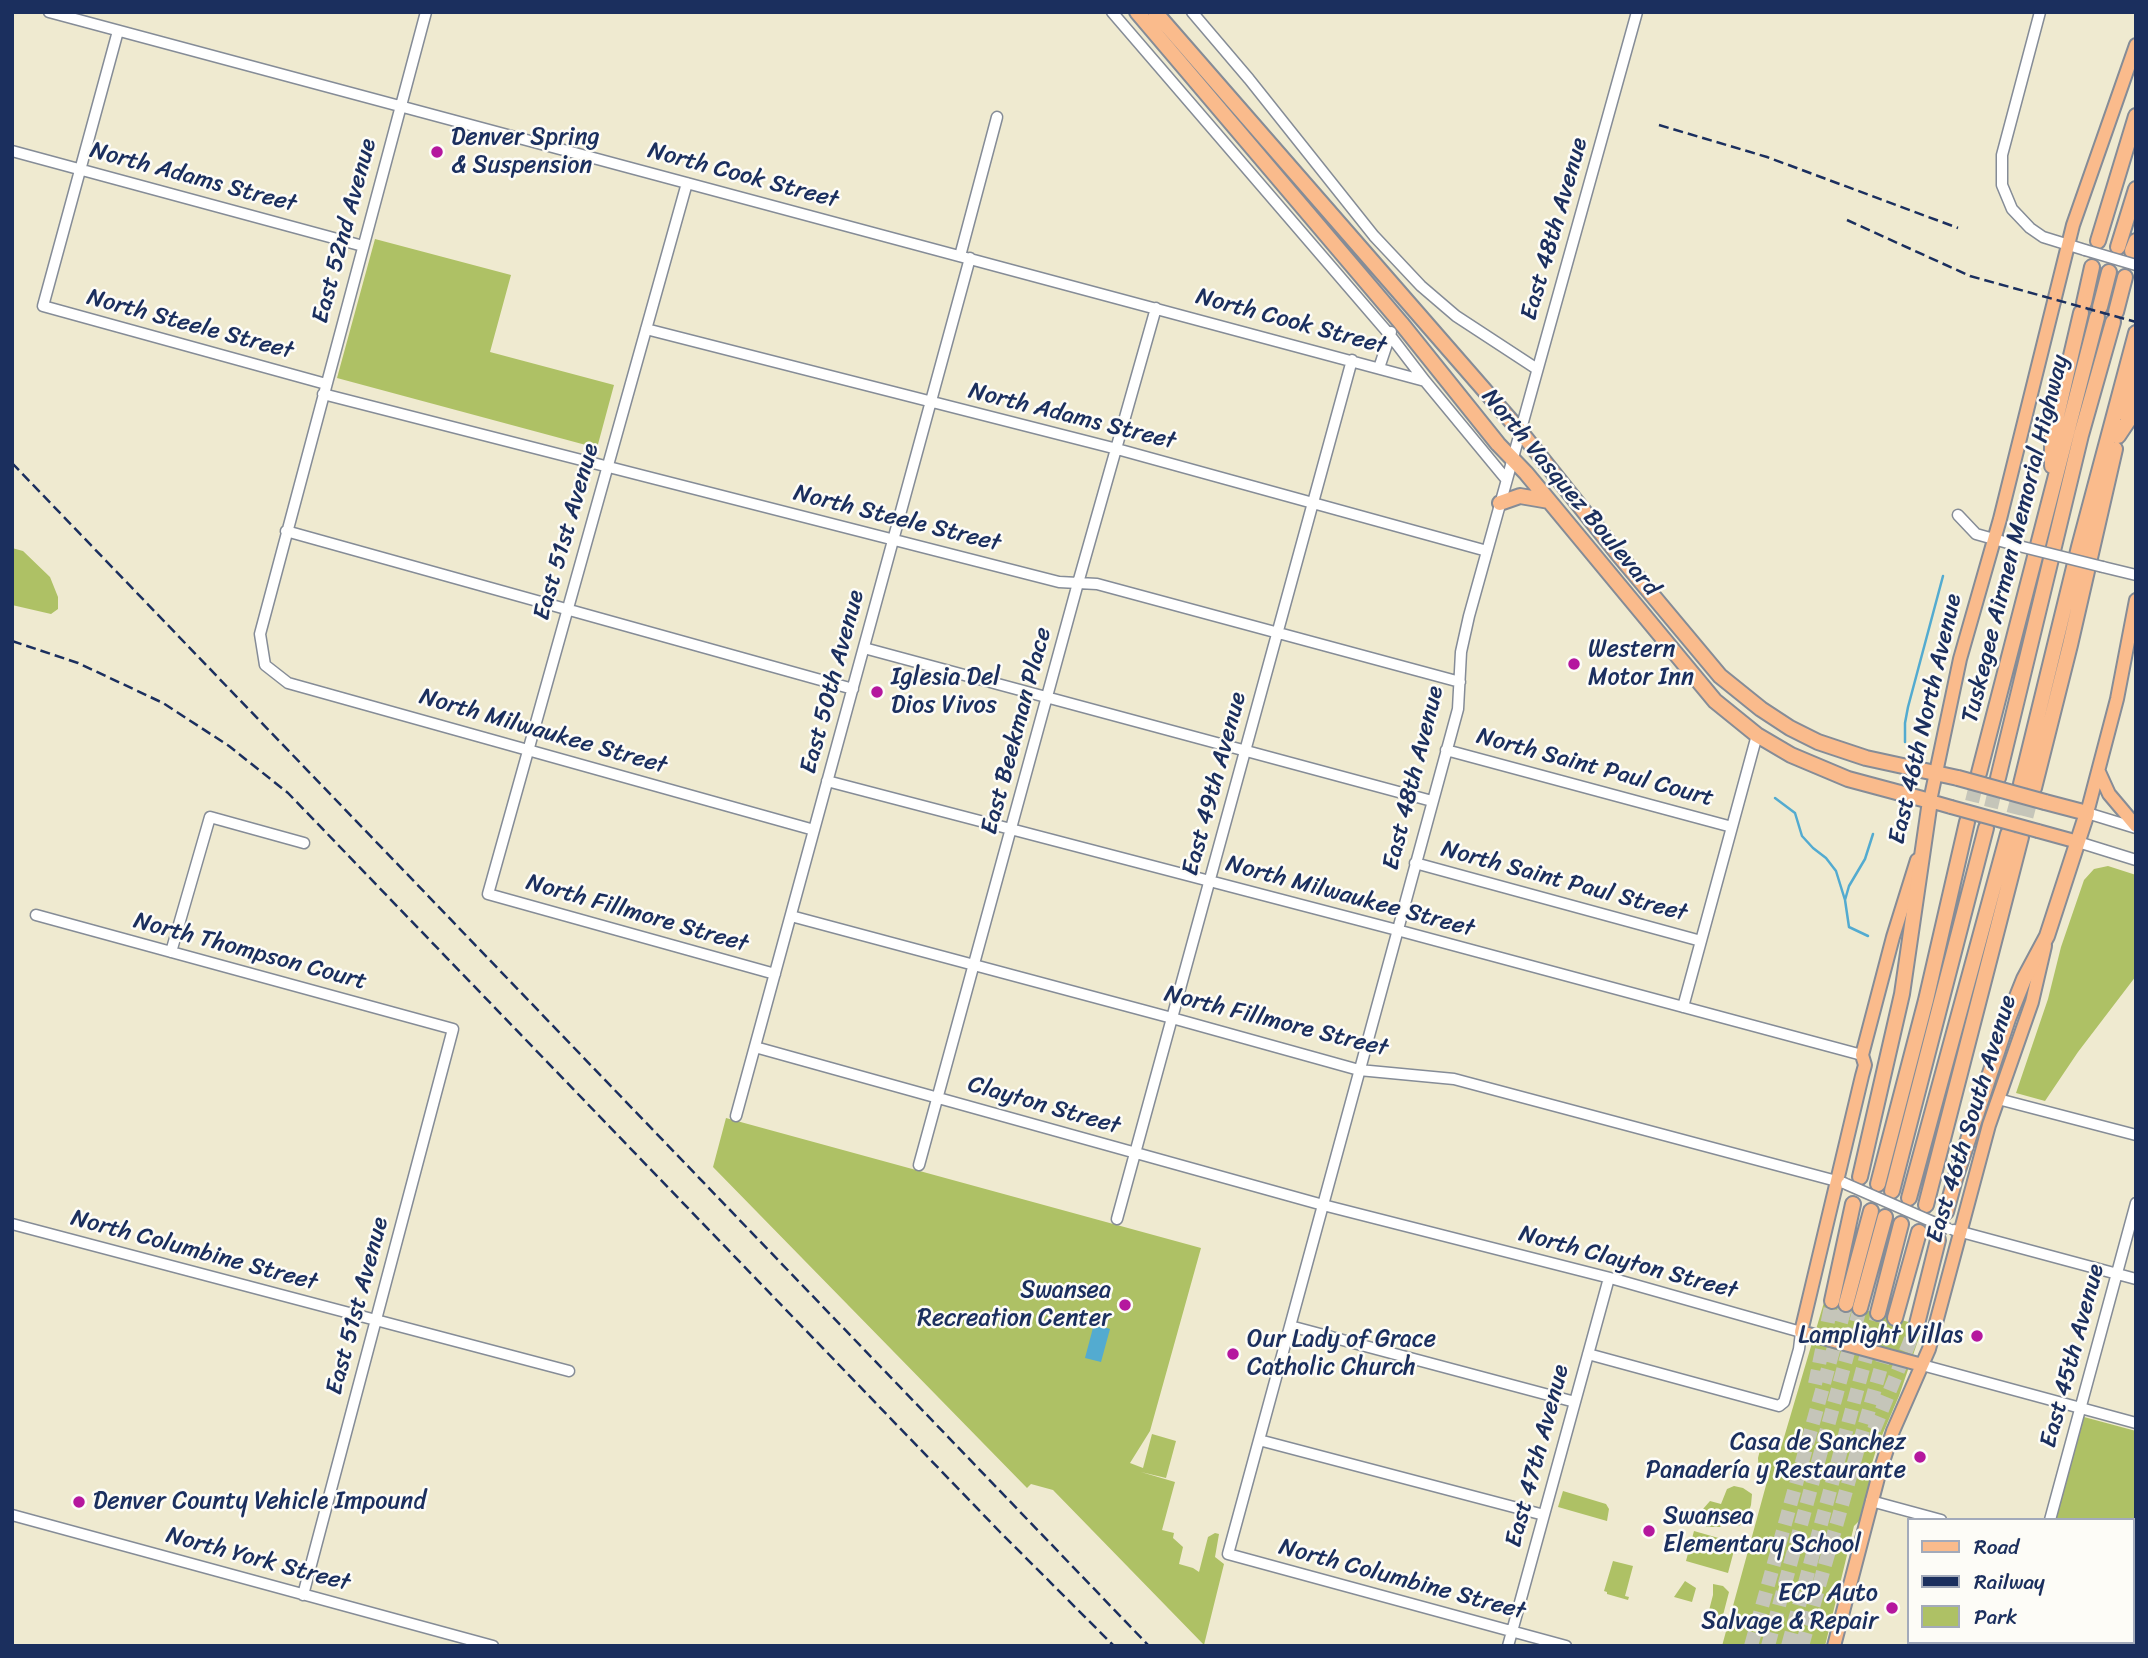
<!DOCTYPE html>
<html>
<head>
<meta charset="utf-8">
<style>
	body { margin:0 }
	#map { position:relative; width:2148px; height:1658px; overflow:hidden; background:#efead0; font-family:Sriracha,sans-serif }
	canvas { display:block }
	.frame { position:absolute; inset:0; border:14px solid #1b2f5e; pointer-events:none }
	.legend { position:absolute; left:1907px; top:1518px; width:228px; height:126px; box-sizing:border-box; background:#fdfcf7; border:2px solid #a3aaba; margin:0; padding:9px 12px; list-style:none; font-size:21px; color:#1b2f5e }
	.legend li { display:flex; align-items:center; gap:14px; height:35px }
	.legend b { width:35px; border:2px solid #a3aaba }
</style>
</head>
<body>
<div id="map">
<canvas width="2148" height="1658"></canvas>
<div class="frame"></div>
<ul class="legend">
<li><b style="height:9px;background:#fabb8c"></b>Road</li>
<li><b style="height:9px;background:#1b2f5e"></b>Railway</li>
<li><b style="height:19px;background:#aec165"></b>Park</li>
</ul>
</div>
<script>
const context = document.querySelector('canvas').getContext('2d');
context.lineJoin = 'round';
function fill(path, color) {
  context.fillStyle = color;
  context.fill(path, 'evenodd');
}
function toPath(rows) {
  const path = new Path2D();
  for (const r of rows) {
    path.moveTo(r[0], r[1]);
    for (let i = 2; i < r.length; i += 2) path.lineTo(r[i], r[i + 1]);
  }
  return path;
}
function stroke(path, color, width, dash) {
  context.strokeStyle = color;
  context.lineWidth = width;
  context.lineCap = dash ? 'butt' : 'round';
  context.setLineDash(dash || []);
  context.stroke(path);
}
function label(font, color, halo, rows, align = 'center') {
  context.font = font + ' Sriracha,sans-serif';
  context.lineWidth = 5;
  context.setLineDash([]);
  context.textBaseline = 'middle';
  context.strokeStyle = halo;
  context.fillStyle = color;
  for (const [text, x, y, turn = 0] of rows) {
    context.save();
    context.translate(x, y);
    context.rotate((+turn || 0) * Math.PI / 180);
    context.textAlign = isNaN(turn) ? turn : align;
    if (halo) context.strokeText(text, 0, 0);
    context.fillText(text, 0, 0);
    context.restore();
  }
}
const green = toPath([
	[375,239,511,275,490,352,614,385,597,448,337,378],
	[12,548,23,551,50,577,58,597,58,609,51,614,12,605],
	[2108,866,2136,875,2136,976,2078,1052,2045,1101,2016,1093,2048,999,2061,947,2084,880,2094,869],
	[726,1118,1201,1248,1150,1431,1130,1463,1143,1468,1152,1434,1176,1441,1166,1478,1141,1472,1175,1482,1162,1530,1174,1533,1173,1538,1183,1547,1179,1564,1193,1568,1199,1572,1208,1537,1215,1533,1219,1534,1215,1557,1224,1564,1204,1645,1053,1490,1031,1484,1027,1488,713,1167],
	[1825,1299,1923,1326,1899,1396,1877,1447,1869,1473,1869,1484,1861,1519,1854,1526,1825,1646,1722,1646,1768,1478,1759,1475,1758,1458,1761,1446,1780,1451],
	[2084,1417,2136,1431,2136,1563,2132,1562,2132,1520,2056,1520],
	[1734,1486,1743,1488,1752,1494,1751,1505,1745,1523,1738,1526,1726,1520,1720,1527,1707,1527,1696,1517,1710,1501,1721,1504,1727,1489],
	[1563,1491,1606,1504,1609,1509,1607,1521,1558,1507],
	[1694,1531,1736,1543,1728,1573,1686,1561],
	[1613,1561,1633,1566,1625,1596,1629,1597,1628,1600,1607,1594,1607,1592,1604,1591],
	[1685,1581,1696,1588,1692,1602,1674,1597],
	[1713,1584,1723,1586,1729,1592,1722,1619,1707,1618,1713,1595]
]);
const water = toPath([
	[1094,1324,1110,1329,1101,1362,1085,1358]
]);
const stream = toPath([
	[1905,742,1905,723,1908,707,1943,576],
	[1775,798,1795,813,1802,836,1813,848,1826,858,1836,871,1845,900,1849,927,1868,936],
	[1845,900,1849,886,1865,859,1873,834]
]);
const highwayTunnel = toPath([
	[1967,822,1979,773],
	[1986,828,1998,778],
	[2008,834,2021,785],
	[2021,837,2034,788],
	[1815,1384,1832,1301],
	[1866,1449,1917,1324],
	[1751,1646,1846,1304],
	[1768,1646,1860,1308],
	[1788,1646,1878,1313],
	[1802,1646,1895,1318]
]);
const minor = toPath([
	[49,12,1425,381],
	[426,12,260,634,265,665,288,683,814,830],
	[1112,12,1389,334,1425,381,1506,479],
	[1192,12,1249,79,1374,236,1421,286,1456,316,1537,369],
	[2040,12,2002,155,2002,185,2012,209,2030,228,2043,237,2085,250],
	[118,31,43,306,326,384],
	[12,151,363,246],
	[687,183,488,894,775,974],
	[960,256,997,117],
	[646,329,1117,449,1487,551],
	[1379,368,1391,332],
	[323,394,1059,582,1097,584,1460,682],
	[1958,515,1976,534,2015,545],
	[286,531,853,689],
	[2103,567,2136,575],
	[864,648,1432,801],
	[1446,750,1732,827],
	[827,781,1397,930,1862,1055],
	[2087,813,2136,828],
	[2078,842,2136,860],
	[1415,863,1701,941],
	[36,915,453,1029,303,1595],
	[791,916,1172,1018,1359,1070,1454,1079,1844,1183],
	[171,952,210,817,304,843],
	[1683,1007,1757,735],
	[755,1047,1323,1205,1614,1279,1801,1332,1799,1349,1784,1402,1779,1406,1588,1354],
	[1998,1099,2136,1135],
	[736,1116,970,258],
	[919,1165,1078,583,1156,308],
	[1117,1219,1352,360],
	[12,1224,569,1371],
	[1954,1230,2136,1279],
	[1290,1326,1575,1402],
	[1922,1365,2136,1423],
	[1259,1440,1544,1515],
	[1871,1501,1941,1520],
	[12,1515,493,1646],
	[2050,1520,2136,1203],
	[2132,1571,2136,1572],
	[1508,1646,1609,1278],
	[1566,1646,1228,1554,1458,709,1461,652,1469,616,1637,12],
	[2016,1646,2017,1642]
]);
const major = toPath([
	[2099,772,2109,794,2136,826],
	[1951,807,1930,801,1960,659,2000,519,2073,225,2136,45],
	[2087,813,2117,699,2136,600],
	[2038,831,2078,842],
	[1917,860,1893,937,1862,1055,1865,1065,1862,1076,1801,1332,1922,1365],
	[1834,1646,1879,1474,1893,1431,1929,1349,1989,1125,2032,1002,2045,946]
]);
const highway = toPath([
	[1137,12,1401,323,1498,444,1526,473,1715,701,1757,735,1791,755,1848,779,1930,801,1902,994,1860,1177],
	[1155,12,1520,431,1618,554,1720,676,1761,709,1790,728,1818,742,1866,758,1958,778],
	[2098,241,2136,116],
	[2118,247,2136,189],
	[2132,251,2136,241],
	[2084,303,2092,267],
	[2100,307,2109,272],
	[2116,312,2125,277],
	[2124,413,2136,374],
	[2118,436,2136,409],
	[2052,466,2052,437,2081,313],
	[1500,503,1520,496,1549,501],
	[1979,773,2097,317],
	[1998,778,2081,435,2113,322],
	[2021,784,2079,547,2136,333],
	[2034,788,2070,645,2115,449],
	[1878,1184,1926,1000,1967,822],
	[1892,1191,1986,828],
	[1909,1198,2008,834],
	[1926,1205,2021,837],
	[1946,1212,1955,1179,2008,1019,2024,979,2047,936,2087,813,2045,802],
	[1832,1301,1853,1204],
	[1846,1304,1871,1211],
	[1860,1308,1885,1217],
	[1878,1313,1901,1224],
	[1895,1318,1919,1232],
	[1917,1324,1938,1240]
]);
const rail = toPath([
	[1659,125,1767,157,1958,228],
	[1847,220,1970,276,2136,322],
	[12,463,1149,1646],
	[12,641,78,663,163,703,229,746,288,793,1000,1532,1114,1646]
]);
const minorBridge = toPath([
	[2085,250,2136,265],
	[2015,545,2103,567],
	[1846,1184,1949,1229]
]);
const majorBridge = toPath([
	[1951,807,2038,831]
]);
const highwayBridge = toPath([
	[1958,778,2045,802]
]);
const markers = [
	[437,152,7,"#b5179e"],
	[1574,664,7,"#b5179e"],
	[877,692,7,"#b5179e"],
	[1125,1305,7,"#b5179e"],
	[1977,1336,7,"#b5179e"],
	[1233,1354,7,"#b5179e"],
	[1920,1457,7,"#b5179e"],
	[79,1502,7,"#b5179e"],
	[1649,1531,7,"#b5179e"],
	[1892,1608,7,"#b5179e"]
];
const poiNames = [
	["Denver Spring",451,138],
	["& Suspension",451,166],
	["Western",1588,650],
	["Motor Inn",1588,678],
	["Iglesia Del",891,678],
	["Dios Vivos",891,706],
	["Swansea",1111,1291,"right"],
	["Recreation Center",1111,1319,"right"],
	["Lamplight Villas",1963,1336,"right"],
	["Our Lady of Grace",1247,1340],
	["Catholic Church",1247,1368],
	["Casa de Sanchez",1906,1443,"right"],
	["Panadería y Restaurante",1906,1471,"right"],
	["Denver County Vehicle Impound",93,1502],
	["Swansea",1663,1517],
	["Elementary School",1663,1545],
	["ECP Auto",1878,1594,"right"],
	["Salvage & Repair",1878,1622,"right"]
];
const streetNames = [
	["North Cook Street",743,176,15],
	["North Adams Street",193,178,15],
	["East 48th Avenue",1555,229,-74],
	["East 52nd Avenue",345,231,-75],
	["North Cook Street",1291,322,15],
	["North Steele Street",190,325,15],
	["North Adams Street",1072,417,14],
	["North Vasquez Boulevard",1570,493,50],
	["North Steele Street",897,519,14],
	["East 51st Avenue",567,532,-74],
	["Tuskegee Airmen Memorial Highway",2016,539,-76],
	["East 50th Avenue",833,682,-75],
	["East 46th North Avenue",1926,719,-77],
	["East Beekman Place",1017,731,-75],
	["North Milwaukee Street",543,732,16],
	["North Saint Paul Court",1595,768,15],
	["East 48th Avenue",1414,778,-76],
	["East 49th Avenue",1215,784,-75],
	["North Saint Paul Street",1564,882,15],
	["North Milwaukee Street",1350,897,15],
	["North Fillmore Street",637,914,16],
	["North Thompson Court",250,952,15],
	["North Fillmore Street",1276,1022,14],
	["Clayton Street",1044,1106,16],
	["East 46th South Avenue",1972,1119,-73],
	["North Columbine Street",194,1251,15],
	["North Clayton Street",1628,1263,15],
	["East 51st Avenue",358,1306,-75],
	["East 45th Avenue",2073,1356,-75],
	["East 47th Avenue",1538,1456,-75],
	["North York Street",258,1560,15],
	["North Columbine Street",1402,1580,15]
];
fill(green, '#aec165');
fill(water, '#53abd0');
stroke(stream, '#53abd0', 2.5);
stroke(highwayTunnel, '#c5c5b9', 14, [14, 7]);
stroke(minor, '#858c97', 13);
stroke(major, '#858c97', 16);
stroke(highway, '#858c97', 18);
stroke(minor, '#fff', 10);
stroke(major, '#fabb8c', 12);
stroke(highway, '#fabb8c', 14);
stroke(rail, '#1b2f5e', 2.5, [10, 5]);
stroke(minorBridge, '#858c97', 13, []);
stroke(majorBridge, '#858c97', 16, []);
stroke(highwayBridge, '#858c97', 18, []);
stroke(minorBridge, '#fff', 10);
stroke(majorBridge, '#fabb8c', 12);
stroke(highwayBridge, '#fabb8c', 14);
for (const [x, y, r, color] of markers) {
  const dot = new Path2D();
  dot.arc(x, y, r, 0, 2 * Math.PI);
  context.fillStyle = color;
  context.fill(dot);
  stroke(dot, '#fdfcf7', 2.5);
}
label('24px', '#1b2f5e', '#fdfcf7', poiNames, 'left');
label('24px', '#1b2f5e', '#fdfcf7', streetNames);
</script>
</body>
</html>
